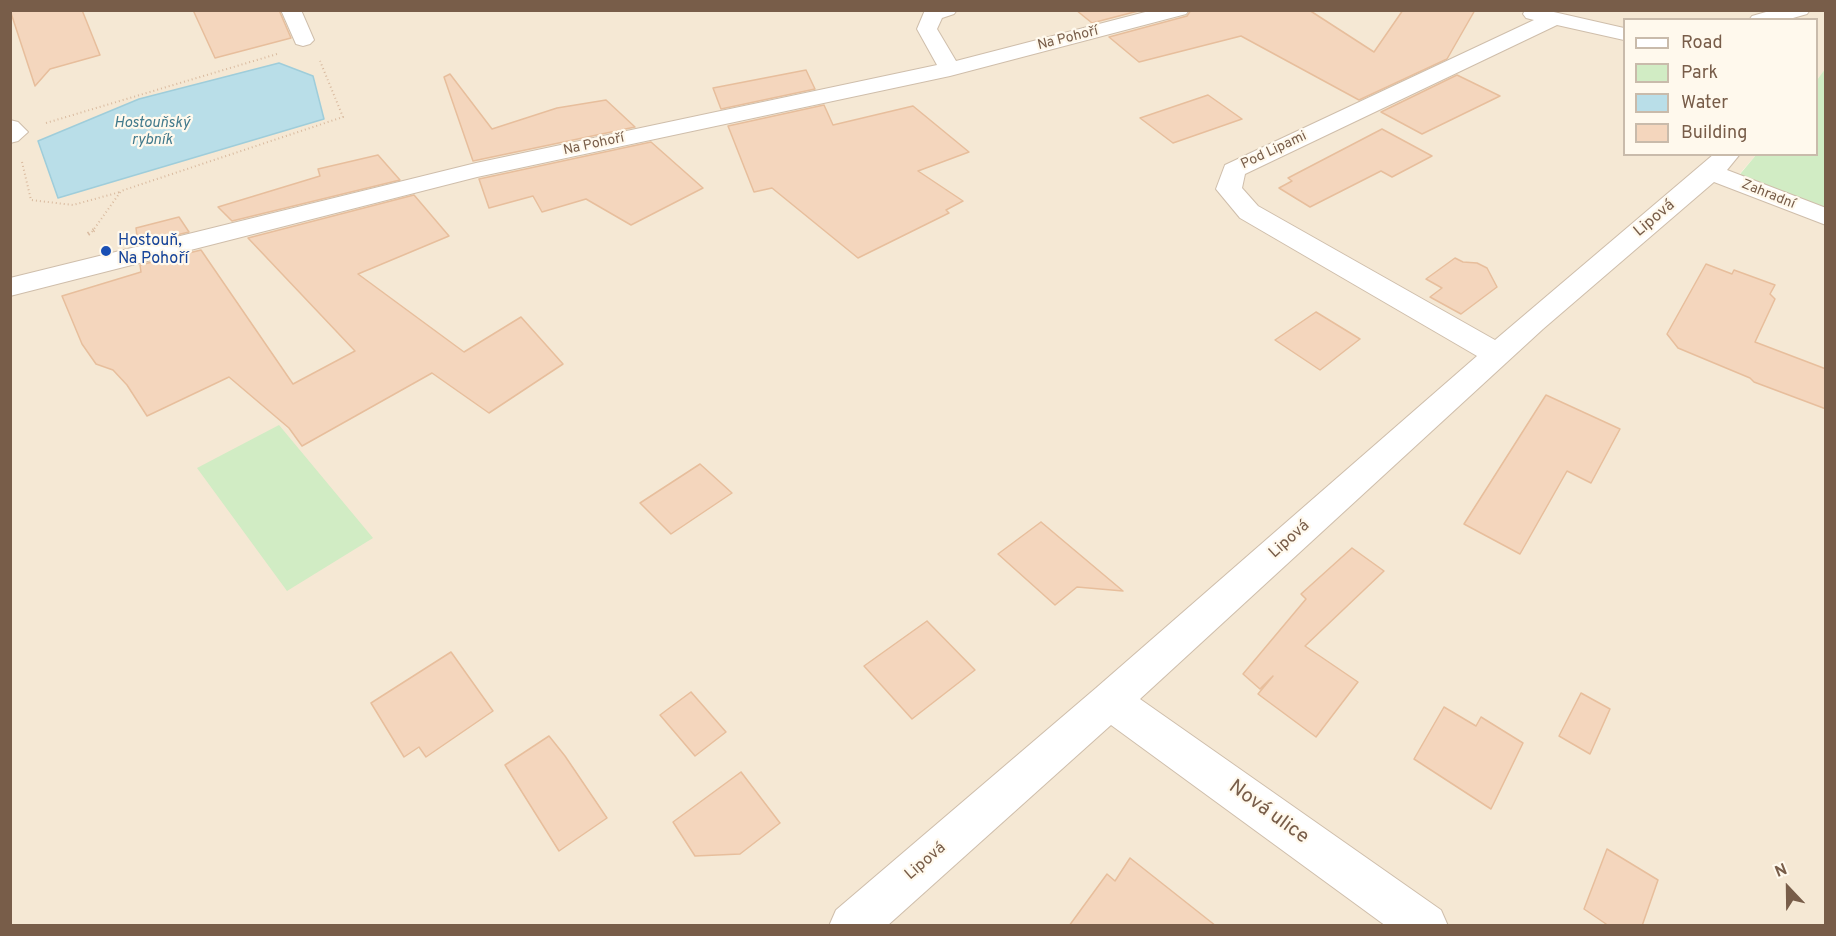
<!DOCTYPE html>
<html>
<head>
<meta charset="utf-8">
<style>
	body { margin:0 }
	#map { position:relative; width:1836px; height:936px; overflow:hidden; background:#fdf6e6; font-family:Overpass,sans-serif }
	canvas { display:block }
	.frame { position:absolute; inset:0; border:12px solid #785d49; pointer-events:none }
	.legend { position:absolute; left:1623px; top:18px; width:195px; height:138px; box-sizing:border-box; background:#fff9ed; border:2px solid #c9bbab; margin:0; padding:8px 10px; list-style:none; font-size:18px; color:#785d49 }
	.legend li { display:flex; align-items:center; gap:12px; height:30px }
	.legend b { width:30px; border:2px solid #c9bbab }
	.north { position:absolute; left:1758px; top:858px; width:60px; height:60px; -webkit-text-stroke:4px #fff9ed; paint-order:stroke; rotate:338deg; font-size:16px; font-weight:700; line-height:24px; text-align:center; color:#785d49 }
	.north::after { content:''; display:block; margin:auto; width:21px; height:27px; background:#785d49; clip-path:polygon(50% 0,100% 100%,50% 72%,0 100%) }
</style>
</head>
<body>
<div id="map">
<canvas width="1836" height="936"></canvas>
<div class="frame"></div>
<ul class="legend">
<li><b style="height:8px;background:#fff"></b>Road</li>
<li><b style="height:16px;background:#d1ecc4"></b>Park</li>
<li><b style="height:16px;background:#b9dee8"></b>Water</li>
<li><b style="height:16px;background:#f4d6bd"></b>Building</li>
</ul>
<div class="north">N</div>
</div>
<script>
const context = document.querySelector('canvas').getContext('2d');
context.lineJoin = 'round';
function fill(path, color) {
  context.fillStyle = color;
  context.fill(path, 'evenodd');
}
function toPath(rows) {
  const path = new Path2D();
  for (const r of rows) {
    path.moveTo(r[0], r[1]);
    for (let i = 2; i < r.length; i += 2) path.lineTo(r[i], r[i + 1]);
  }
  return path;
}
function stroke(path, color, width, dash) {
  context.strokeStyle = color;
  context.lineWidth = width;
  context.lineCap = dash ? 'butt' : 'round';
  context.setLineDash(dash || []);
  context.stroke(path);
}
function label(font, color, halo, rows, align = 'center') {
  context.font = font + ' Overpass,sans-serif';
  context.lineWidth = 4.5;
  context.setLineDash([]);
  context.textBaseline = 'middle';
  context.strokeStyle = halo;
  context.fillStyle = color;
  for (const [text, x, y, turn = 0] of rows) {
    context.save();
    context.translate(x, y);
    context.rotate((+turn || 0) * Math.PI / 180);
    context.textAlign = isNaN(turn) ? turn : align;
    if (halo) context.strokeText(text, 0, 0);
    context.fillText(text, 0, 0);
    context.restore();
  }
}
const residential = toPath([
	[10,11,1825,11,1825,69,1817,80,1816,20,1624,20,1624,154,1756,155,1736,178,1825,213,1825,925,11,925]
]);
const green = toPath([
	[1825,69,1825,213,1736,179,1756,155,1816,154,1817,80],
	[279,425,373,538,287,591,197,468]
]);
const water = toPath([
	[279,63,313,76,324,119,58,198,38,141,139,99,279,63]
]);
const building = toPath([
	[10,10,82,10,100,55,50,69,35,86,10,10],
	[193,10,279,10,291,38,215,58,193,10],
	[1076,10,1142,10,1092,23,1076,10],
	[1191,10,1309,10,1374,52,1403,10,1475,10,1447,59,1359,100,1241,36,1139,62,1109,37,1187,16,1191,10],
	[806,70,815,89,721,109,713,88,806,70],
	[450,74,492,129,557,108,606,100,635,127,473,161,444,77,450,74],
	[1457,75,1500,96,1422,134,1381,112,1457,75],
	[1208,95,1242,119,1173,143,1140,118,1208,95],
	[824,105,833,125,913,106,969,152,918,171,963,201,946,210,949,213,858,258,772,188,754,192,728,126,824,105],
	[1382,129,1432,156,1392,177,1381,171,1310,207,1279,188,1292,181,1288,178,1382,129],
	[651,142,703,188,631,225,586,199,542,212,533,196,489,208,479,179,651,142],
	[378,155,400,180,232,221,218,207,320,176,318,169,378,155],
	[414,195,449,236,358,274,464,352,521,317,563,364,489,413,432,373,302,446,289,428,229,377,147,416,127,385,113,370,96,364,82,344,62,296,141,272,140,265,201,250,293,384,355,351,248,238,414,195],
	[179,217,189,232,138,244,136,228,179,217],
	[1455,258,1463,262,1477,263,1487,268,1497,287,1461,314,1430,297,1442,288,1426,279,1455,258],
	[1706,264,1732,274,1734,270,1775,285,1770,294,1775,299,1755,342,1826,369,1826,409,1754,382,1750,378,1678,348,1667,334,1706,264],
	[1316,312,1360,339,1320,370,1275,340,1316,312],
	[1546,395,1620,429,1591,483,1567,471,1520,554,1464,524,1546,395],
	[700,464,732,493,671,534,640,503,700,464],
	[1041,522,1123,591,1077,587,1055,605,998,554,1041,522],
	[1352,548,1384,571,1305,646,1358,682,1316,737,1258,694,1273,676,1260,689,1243,674,1306,599,1301,594,1352,548],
	[927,621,975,670,912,719,864,666,927,621],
	[451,652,493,711,426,757,419,747,404,757,371,703,451,652],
	[691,692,726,732,695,756,660,715,691,692],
	[1581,693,1610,709,1590,754,1559,736,1581,693],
	[1444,707,1476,726,1481,717,1523,743,1491,809,1414,759,1444,707],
	[549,736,565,756,607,818,559,851,505,765,549,736],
	[741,772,780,823,740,854,695,856,673,822,741,772],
	[1607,849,1658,880,1642,926,1609,926,1584,909,1607,849],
	[1130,858,1216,926,1069,926,1107,874,1115,881,1130,858]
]);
const pathFar1 = toPath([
	[46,123,277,54],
	[22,162,31,200,73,205,120,192],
	[92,232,121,191,343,117,320,61]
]);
const path = toPath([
	[88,234,94,230]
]);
const minor = toPath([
	[281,10,301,10,314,40,310,44,303,46,296,44,281,10],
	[925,10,957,10,954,14,942,18,937,29,956,61,1153,10,1189,10,1186,14,950,76,477,177,10,296,10,278,476,163,937,65,917,29,925,10],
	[1525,10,1545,10,1624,28,1624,40,1557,25,1245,174,1242,188,1258,206,1495,340,1714,154,1740,154,1727,170,1826,208,1826,225,1714,182,1543,329,1140,699,1441,910,1448,926,1386,926,1111,725,887,926,829,926,836,910,1096,688,1477,356,1240,218,1216,189,1225,165,1534,20,1526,18,1523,14,1525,10],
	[1773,10,1810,10,1807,14,1786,20,1749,20,1752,16,1773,10],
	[10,120,18,122,28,132,18,141,10,143,10,120]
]);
const markers = [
	[106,251,6,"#1a4fb4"]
];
const farStreetnames = [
	["Na Pohoří",1068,39,-14],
	["Na Pohoří",594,145,-12],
	["Pod Lipami",1274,151,-25],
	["Zahradní",1768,195,22]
];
const farWaternames = [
	["Hostouňský",152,124],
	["rybník",152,141]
];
const streetNames = [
	["Lipová",1655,219,-40],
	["Lipová",1290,540,-42],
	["Lipová",926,862,-41]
];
const transitNames = [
	["Hostouň,",118,242],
	["Na Pohoří",118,260]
];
const nearStreetnames = [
	["Nová ulice",1268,813,36]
];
fill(residential, '#f5e8d4');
fill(green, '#d1ecc4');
fill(water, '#b9dee8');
stroke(water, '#9fcdda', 1.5);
fill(building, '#f4d6bd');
stroke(building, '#e7be9c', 1.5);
stroke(minor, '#cfbeab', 2);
stroke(pathFar1, '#d9ba9f', 2, [1, 3]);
stroke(path, '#d9ba9f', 4, [1.5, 4.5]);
fill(minor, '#fff');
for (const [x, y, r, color] of markers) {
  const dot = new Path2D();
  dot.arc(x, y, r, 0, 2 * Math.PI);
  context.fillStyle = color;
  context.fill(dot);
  stroke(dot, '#fff9ed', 2);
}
label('14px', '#785d49', '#fff9ed', farStreetnames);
label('italic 15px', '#427a8c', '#fff9ed', farWaternames);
label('16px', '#785d49', '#fff9ed', streetNames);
label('16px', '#164399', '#fff9ed', transitNames, 'left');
label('20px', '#785d49', '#fff9ed', nearStreetnames);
</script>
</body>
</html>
